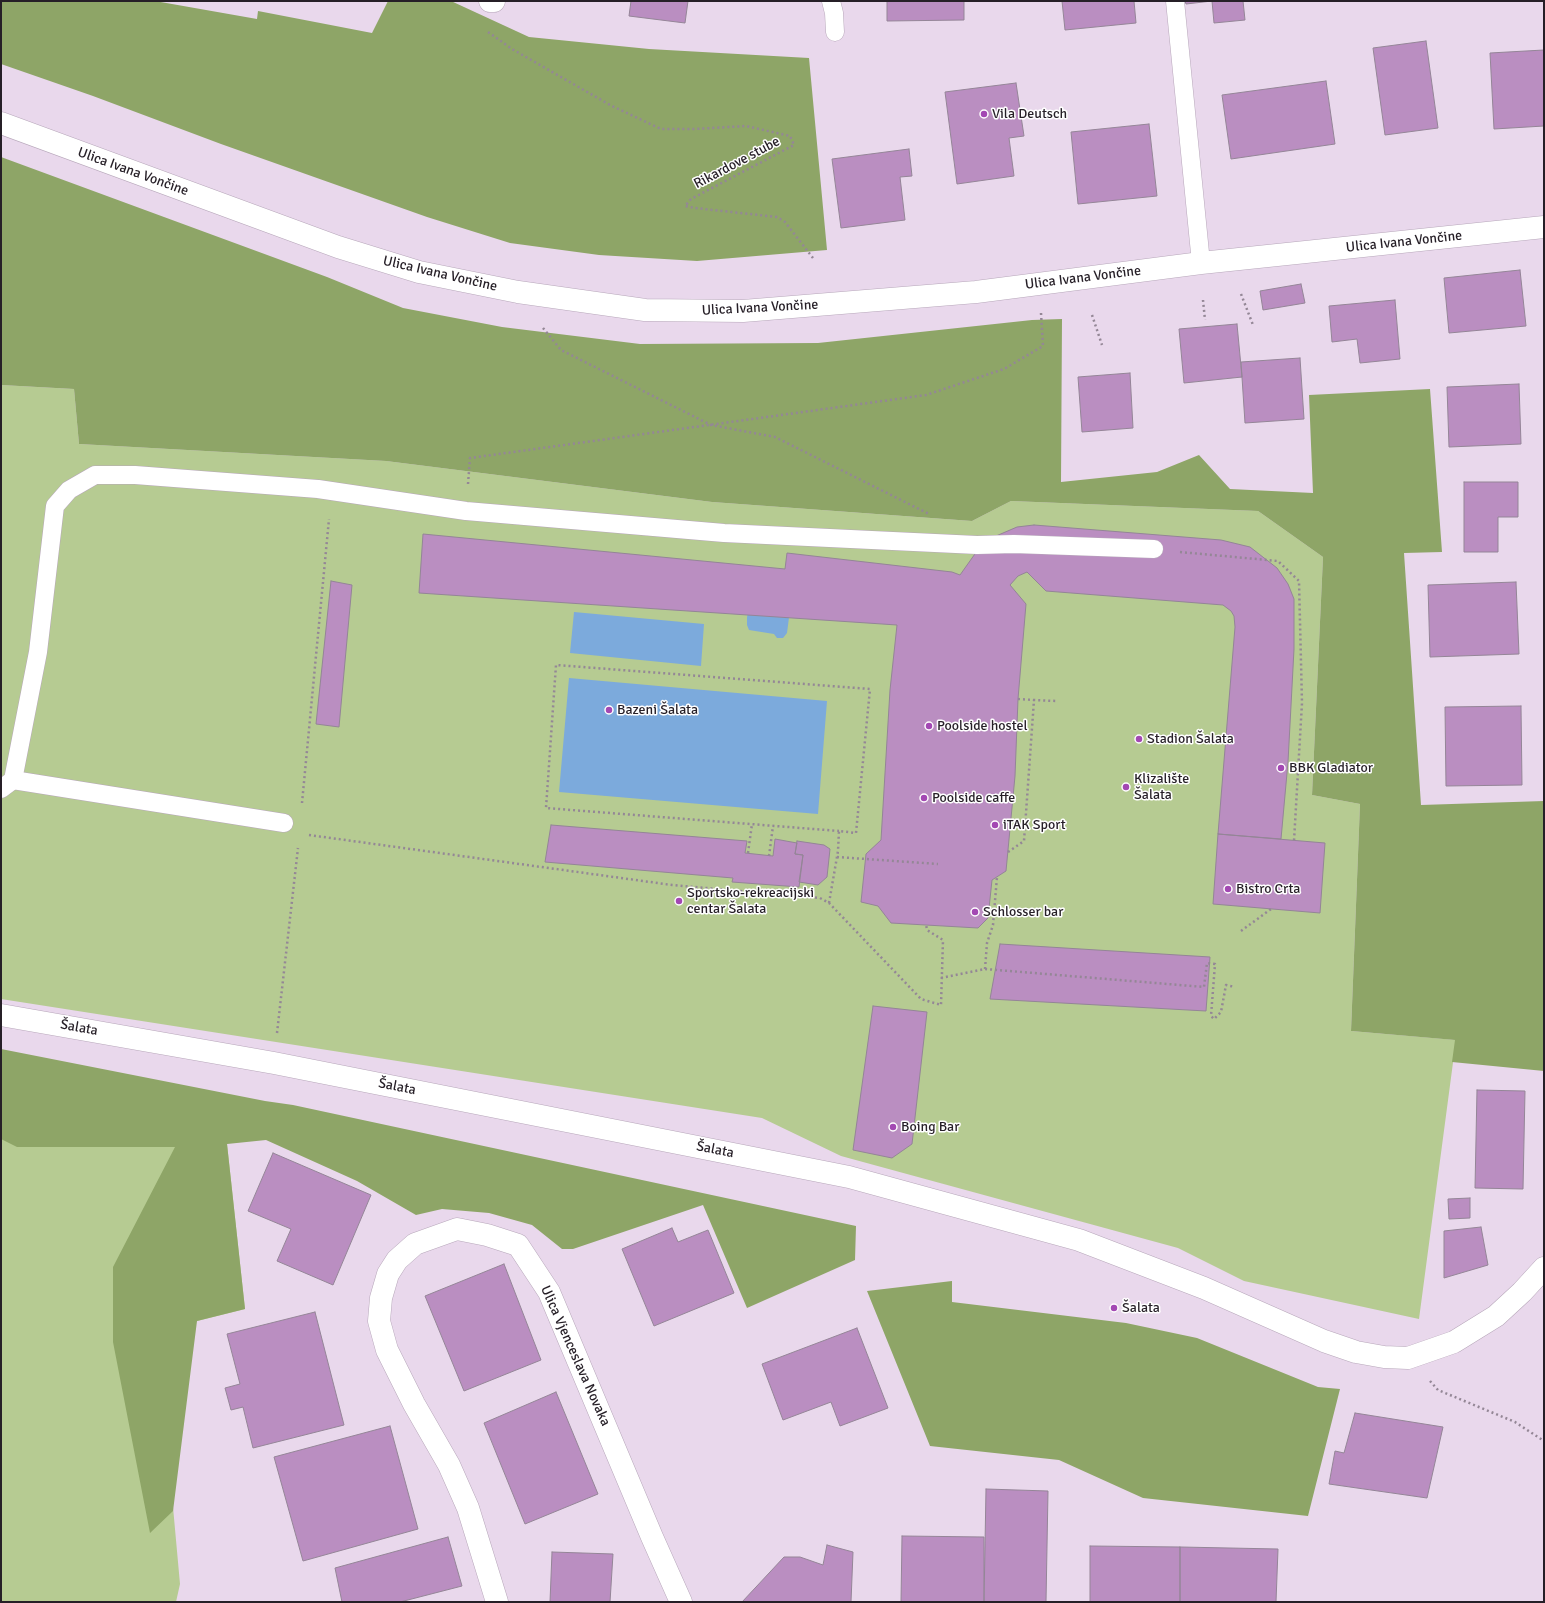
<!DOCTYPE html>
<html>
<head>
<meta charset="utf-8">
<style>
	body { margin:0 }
	#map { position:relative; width:1545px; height:1603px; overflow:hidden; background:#e9d8ec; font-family:Signika,sans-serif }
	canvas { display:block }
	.frame { position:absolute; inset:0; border:2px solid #261f27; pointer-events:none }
</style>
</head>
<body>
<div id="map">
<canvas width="1545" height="1603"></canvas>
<div class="frame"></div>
</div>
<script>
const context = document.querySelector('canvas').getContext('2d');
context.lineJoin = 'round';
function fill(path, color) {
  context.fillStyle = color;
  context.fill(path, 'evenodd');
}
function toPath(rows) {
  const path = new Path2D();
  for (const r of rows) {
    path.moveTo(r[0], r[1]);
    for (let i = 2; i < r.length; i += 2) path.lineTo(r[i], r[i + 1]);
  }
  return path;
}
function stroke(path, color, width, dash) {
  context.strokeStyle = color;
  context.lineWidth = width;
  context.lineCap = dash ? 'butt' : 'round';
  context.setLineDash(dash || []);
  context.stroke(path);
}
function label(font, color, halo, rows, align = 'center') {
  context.font = font + ' Signika,sans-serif';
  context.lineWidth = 3;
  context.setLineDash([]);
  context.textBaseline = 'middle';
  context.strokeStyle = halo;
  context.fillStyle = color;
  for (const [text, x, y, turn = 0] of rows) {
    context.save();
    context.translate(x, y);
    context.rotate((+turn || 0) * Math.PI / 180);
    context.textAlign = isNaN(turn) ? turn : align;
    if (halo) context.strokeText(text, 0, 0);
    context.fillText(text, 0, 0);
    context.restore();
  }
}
const green = toPath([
	[1,385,74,389,79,444,386,461,712,502,972,521,1011,501,1258,511,1323,557,1312,795,1360,804,1351,1031,1456,1040,1419,1319,1244,1281,1178,1248,841,1156,762,1118,1,999],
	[1,1052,224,1116,245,1309,157,1331,180,1584,176,1602,1,1602]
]);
const forest = toPath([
	[1,1,155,1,257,19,258,11,372,33,388,1,451,1,529,37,649,49,809,58,827,250,697,261,599,255,510,243,427,217,221,144,93,96,1,64],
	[1,157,327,277,403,308,502,327,640,344,818,343,1032,320,1062,319,1061,482,1157,472,1199,455,1230,489,1313,493,1309,395,1430,389,1442,552,1404,553,1421,805,1544,801,1544,1071,1452,1062,1455,1040,1351,1031,1360,804,1312,795,1323,557,1258,511,1011,501,972,521,712,502,386,461,79,444,74,389,1,385],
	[1,1049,265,1101,293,1105,856,1226,855,1260,747,1308,703,1205,573,1249,562,1249,532,1225,489,1213,442,1209,416,1215,357,1181,266,1140,227,1144,245,1309,197,1321,173,1511,150,1533,113,1342,113,1267,175,1147,17,1147,1,1139],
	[952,1281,952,1302,1126,1323,1197,1338,1318,1387,1340,1389,1308,1516,1143,1498,1059,1460,930,1446,867,1291]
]);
const water = toPath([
	[750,596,791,602,787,633,783,638,777,638,774,634,749,630,747,625,747,618],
	[574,612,704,624,701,666,570,653],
	[569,678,827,701,818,814,559,792]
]);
const building = toPath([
	[631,1,688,1,685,23,629,16,631,1],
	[887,1,964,1,964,20,887,21,887,1],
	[1062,1,1134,1,1136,23,1065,30,1062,1],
	[1185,1,1243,1,1245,20,1214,23,1212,1,1186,4,1185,1],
	[1426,41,1438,128,1385,135,1373,48,1426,41],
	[1544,50,1544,126,1494,129,1490,53,1544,50],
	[1326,81,1335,144,1231,159,1222,95,1326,81],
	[1016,83,1024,136,1009,138,1014,176,957,184,945,92,1016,83],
	[1149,124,1157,196,1078,204,1071,132,1149,124],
	[909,149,912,176,900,177,905,220,841,228,832,159,909,149],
	[1520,270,1526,326,1449,333,1444,278,1520,270],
	[1301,284,1305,303,1263,310,1260,291,1301,284],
	[1395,300,1400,359,1360,363,1357,339,1332,342,1329,306,1395,300],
	[1237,324,1242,377,1184,383,1179,329,1237,324],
	[1300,358,1304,419,1245,423,1241,362,1300,358],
	[1130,373,1133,428,1082,432,1078,377,1130,373],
	[1519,384,1521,444,1449,447,1447,387,1519,384],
	[1464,482,1518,482,1518,517,1498,517,1498,552,1464,552,1464,482],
	[1034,525,1221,540,1250,547,1277,568,1288,584,1294,599,1294,649,1288,762,1281,839,1218,834,1235,627,1234,616,1231,611,1223,605,1046,591,1027,572,1018,576,1010,585,1026,604,1018,699,1015,776,1006,871,992,880,988,918,978,928,891,923,878,906,861,902,866,854,881,840,890,690,897,625,419,593,423,534,785,569,787,553,952,572,960,575,977,551,989,539,1017,527,1034,525],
	[331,581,352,585,339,727,316,724,331,581],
	[1516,582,1519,654,1430,657,1428,585,1516,582],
	[1521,706,1522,785,1446,786,1445,707,1521,706],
	[551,825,747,841,745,853,773,856,775,839,797,843,795,854,803,855,799,887,732,882,733,878,545,862,551,825],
	[1218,834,1325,843,1320,913,1213,904,1218,834],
	[797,841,824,845,830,849,827,877,818,885,799,882,803,855,795,854,797,841],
	[1000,944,1210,957,1206,1011,990,999,1000,944],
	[873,1006,927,1012,912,1144,892,1158,853,1150,873,1006],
	[1477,1090,1525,1091,1523,1189,1475,1188,1477,1090],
	[273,1153,371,1195,333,1285,277,1261,291,1229,248,1211,273,1153],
	[1470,1198,1470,1218,1449,1219,1448,1199,1470,1198],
	[1481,1227,1488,1265,1444,1278,1444,1231,1481,1227],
	[672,1228,678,1242,708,1230,734,1293,654,1326,622,1249,672,1228],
	[504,1264,541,1360,464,1391,425,1296,504,1264],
	[315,1312,344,1425,253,1448,243,1407,231,1410,225,1388,240,1384,227,1334,315,1312],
	[857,1328,888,1408,840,1426,831,1402,783,1420,762,1364,857,1328],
	[556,1392,598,1494,525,1524,484,1423,556,1392],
	[1355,1413,1443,1427,1427,1498,1329,1484,1335,1451,1344,1453,1355,1413],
	[390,1426,418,1529,303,1561,274,1457,390,1426],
	[986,1489,1048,1491,1046,1602,984,1602,986,1489],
	[902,1536,984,1537,984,1602,901,1602,902,1536],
	[448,1537,462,1586,400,1602,342,1602,335,1568,448,1537],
	[827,1545,853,1552,851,1602,742,1602,784,1557,800,1557,823,1565,827,1545],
	[1090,1546,1180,1547,1180,1602,1090,1602,1090,1546],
	[1180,1547,1278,1549,1276,1602,1180,1602,1180,1547],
	[552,1552,613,1554,610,1602,550,1602,552,1552]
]);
const path = toPath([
	[488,32,512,49,610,105,661,129,695,129,746,126,790,136,794,145,691,199,685,206,695,208,777,217,785,222,813,258],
	[1241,294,1253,325],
	[1203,300,1205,320],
	[1092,315,1102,345],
	[543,328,561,350,711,425,775,437,929,514],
	[468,484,470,458,926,395,1004,369,1043,346,1041,313],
	[1180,552,1278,561,1299,581,1302,703,1294,841],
	[1018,699,1034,700],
	[302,803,329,519],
	[309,835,672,885,820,898,829,903,921,999,941,1005,943,940,927,930,926,924],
	[1008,852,1024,841,1034,700,1056,701],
	[748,853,752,824],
	[769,856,773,826],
	[837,857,938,864],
	[829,903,838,851,839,831,856,833,870,689,556,665,546,808,839,831],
	[1241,931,1271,909],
	[985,969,987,943,993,925,997,877],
	[941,978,985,969,1204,987,1207,963,1215,964,1211,1016,1214,1019,1221,1012,1226,985,1235,987],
	[277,1033,298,848],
	[1430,1381,1438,1390,1515,1422,1544,1441]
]);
const service = toPath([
	[831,1,834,13,835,32],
	[1175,1,1201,263],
	[13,780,38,652,55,506,69,490,95,475,135,475,318,489,466,511,724,533,977,545,1014,544,1154,549],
	[1,789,13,780,284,823]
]);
const minor = toPath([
	[490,1,494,1],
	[1,1015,274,1063,849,1177,1079,1240,1204,1288,1324,1341,1356,1352,1384,1357,1408,1358,1454,1342,1496,1316,1522,1292,1544,1268],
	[497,1602,468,1508,449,1465,414,1404,387,1350,379,1321,381,1298,388,1274,397,1260,415,1244,457,1229,487,1235,518,1245,549,1292,652,1537,681,1602]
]);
const secondary = toPath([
	[1,123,338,247,419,272,518,292,645,310,743,311,976,292,1201,263,1544,227]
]);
const markers = [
	[984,114,4,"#a348b3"],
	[609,710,4,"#a348b3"],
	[929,726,4,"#a348b3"],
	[1139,739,4,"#a348b3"],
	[1281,768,4,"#a348b3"],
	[1126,787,4,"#a348b3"],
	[924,798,4,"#a348b3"],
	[995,825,4,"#a348b3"],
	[1228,889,4,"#a348b3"],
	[679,901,4,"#a348b3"],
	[975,912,4,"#a348b3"],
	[893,1127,4,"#a348b3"],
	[1114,1308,4,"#a348b3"]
];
const poiNames = [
	["Vila Deutsch",992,114],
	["Bazeni Šalata",617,710],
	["Poolside hostel",937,726],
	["Stadion Šalata",1147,739],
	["BBK Gladiator",1289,768],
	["Klizalište",1134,779],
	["Šalata",1134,795],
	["Poolside caffe",932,798],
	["iTAK Sport",1003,825],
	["Bistro Crta",1236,889],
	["Sportsko-rekreacijski",687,893],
	["centar Šalata",687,909],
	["Schlosser bar",983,912],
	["Boing Bar",901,1127],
	["Šalata",1122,1308]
];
const streetNames = [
	["Rikardove stube",737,163,-28],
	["Ulica Ivana Vončine",133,172,20],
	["Ulica Ivana Vončine",1404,242,-6],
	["Ulica Ivana Vončine",440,274,13],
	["Ulica Ivana Vončine",1083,278,-7],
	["Ulica Ivana Vončine",760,308,-3],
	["Šalata",79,1028,10],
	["Šalata",397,1087,11],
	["Šalata",715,1150,11],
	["Ulica Vjenceslava Novaka",575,1356,66]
];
fill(green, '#b6cb92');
fill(forest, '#8ea567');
fill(water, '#7caadc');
fill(building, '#ba8ec1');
stroke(building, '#948597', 1);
stroke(service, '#b7a7ba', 19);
stroke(minor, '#b7a7ba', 23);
stroke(secondary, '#b7a7ba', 23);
stroke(path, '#948796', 2.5, [2, 3]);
stroke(service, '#fff', 18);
stroke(minor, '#fff', 22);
stroke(secondary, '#fff', 22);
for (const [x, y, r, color] of markers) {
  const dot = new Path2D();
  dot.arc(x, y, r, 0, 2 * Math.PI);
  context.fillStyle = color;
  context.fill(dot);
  stroke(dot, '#fff', 1.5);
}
label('14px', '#261f27', '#fff', poiNames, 'left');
label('14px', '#261f27', '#fff', streetNames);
</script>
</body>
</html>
